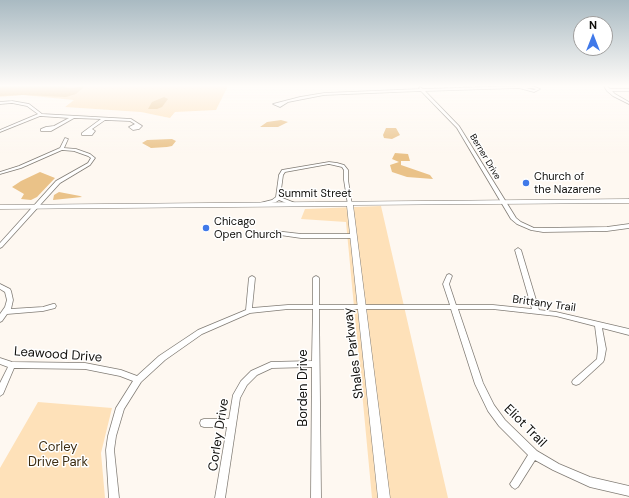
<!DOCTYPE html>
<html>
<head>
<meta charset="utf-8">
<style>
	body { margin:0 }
	#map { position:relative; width:629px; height:498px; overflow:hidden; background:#fef8f1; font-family:"DM Sans",sans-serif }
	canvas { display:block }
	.north { position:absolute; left:573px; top:16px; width:40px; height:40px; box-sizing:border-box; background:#fff; border:1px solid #9f9e9d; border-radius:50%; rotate:0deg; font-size:11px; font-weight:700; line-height:16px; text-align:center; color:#0e0d0a }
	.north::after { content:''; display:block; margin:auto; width:14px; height:18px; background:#4079e9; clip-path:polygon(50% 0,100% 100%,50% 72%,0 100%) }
</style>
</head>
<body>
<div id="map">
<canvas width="629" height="498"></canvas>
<div class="north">N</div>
</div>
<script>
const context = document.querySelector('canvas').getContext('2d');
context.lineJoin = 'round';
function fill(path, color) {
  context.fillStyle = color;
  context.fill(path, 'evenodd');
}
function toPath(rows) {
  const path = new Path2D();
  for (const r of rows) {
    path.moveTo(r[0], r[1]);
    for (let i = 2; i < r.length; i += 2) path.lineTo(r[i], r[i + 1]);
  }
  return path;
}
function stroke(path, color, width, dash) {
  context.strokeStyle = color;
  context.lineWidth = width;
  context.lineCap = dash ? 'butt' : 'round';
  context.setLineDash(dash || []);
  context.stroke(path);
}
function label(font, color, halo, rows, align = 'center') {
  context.font = font + ' "DM Sans",sans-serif';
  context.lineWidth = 3;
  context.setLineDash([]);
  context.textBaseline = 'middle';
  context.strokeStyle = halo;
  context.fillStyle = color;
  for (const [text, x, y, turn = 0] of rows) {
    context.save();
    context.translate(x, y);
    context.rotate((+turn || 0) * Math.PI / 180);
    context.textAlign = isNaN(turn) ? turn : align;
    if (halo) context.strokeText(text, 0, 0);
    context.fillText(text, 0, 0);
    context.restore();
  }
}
const green = toPath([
	[0,86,228,86,216,110,175,112,170,118,141,112,65,107,74,100,22,95,0,97],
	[381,206,448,498,372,498,346,222,301,219,305,209],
	[38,402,112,408,101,453,105,498,0,498,0,468]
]);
const water = toPath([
	[0,86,64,86,69,88,85,86,76,94,66,97,24,95,0,96],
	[164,97,168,99,162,107,157,109,148,109,152,102],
	[281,120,288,122,278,127,260,127,267,122],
	[386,128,396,128,400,135,392,139,384,138,383,135],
	[172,139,176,141,172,146,167,147,151,148,142,143,147,140],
	[395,153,408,154,410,161,401,161,401,165,430,175,433,179,407,177,392,172,390,165,399,162,392,159],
	[40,172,55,178,37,197,31,200,21,199,24,194,12,187,21,181],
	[59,192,80,196,82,197,53,200,54,195]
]);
const street = toPath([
	[518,86,532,86,540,89,534,92,519,88,425,91,459,126,516,218,521,222,534,228,543,228,607,227,629,224,629,228,607,231,543,232,531,230,517,224,511,219,457,128,421,91,324,95,288,102,280,107,273,104,300,97,324,93,420,89,419,88,420,87,423,89,518,86],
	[526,88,532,88,536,89,534,90,526,88],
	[604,86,607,86,610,89,629,89,629,91,612,91,615,94,629,102,629,104,613,96,607,91,604,86],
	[12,101,29,104,42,114,131,119,142,126,139,129,133,130,129,127,135,124,130,121,105,120,92,129,95,131,92,135,82,135,82,133,101,119,74,118,51,131,41,131,41,129,46,127,54,126,69,118,40,116,0,132,0,130,38,114,27,106,12,103,0,104,0,102,12,101],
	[65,138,68,139,64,148,76,149,90,154,95,158,90,165,60,183,2,247,0,248,0,243,56,181,88,163,91,158,88,156,74,151,62,150,21,168,0,174,0,172,19,166,60,148,65,138],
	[329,162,337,163,344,165,348,170,348,180,352,205,352,206,350,206,348,205,344,180,344,170,342,167,329,164,285,172,283,175,280,197,295,203,295,205,291,205,279,200,276,202,262,205,260,204,260,203,272,200,276,197,279,175,282,170,329,162],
	[275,231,301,234,353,234,356,236,353,238,301,238,273,234,272,233,275,231],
	[518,248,521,250,539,310,556,312,629,329,629,335,602,328,606,349,604,360,603,362,579,384,576,385,573,384,572,382,573,380,597,359,598,349,595,326,556,316,493,309,458,309,483,383,494,405,505,420,537,451,559,464,590,477,629,486,629,496,590,487,553,470,535,460,518,487,515,489,512,487,510,484,512,481,528,455,499,426,488,411,475,384,451,309,319,309,321,498,311,498,312,367,272,368,257,375,247,385,240,398,225,498,215,498,227,427,204,427,201,426,200,423,201,420,204,419,229,419,233,395,241,381,251,371,271,362,312,361,313,309,288,309,250,313,202,334,165,360,141,382,124,409,116,436,114,450,119,498,109,498,106,450,108,436,116,408,133,381,120,376,85,369,14,368,3,394,0,396,0,383,8,367,0,364,0,358,12,362,85,363,121,370,137,376,159,356,198,330,246,310,249,278,250,277,252,276,254,277,255,278,252,308,288,305,313,305,313,278,314,277,316,276,318,277,319,278,319,305,450,305,443,284,447,275,449,274,451,275,452,276,449,284,456,305,493,305,532,309,515,250,518,248],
	[0,284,10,289,11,291,13,300,11,309,43,307,53,304,55,304,56,306,55,308,43,311,7,314,2,321,0,322,0,314,5,307,7,300,5,292,0,289,0,284]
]);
const secondary = toPath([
	[629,199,629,203,353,205,390,498,378,498,347,206,0,209,0,205,629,199]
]);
const markers = [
	[526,183,4,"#4079e9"],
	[206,228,4,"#4079e9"]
];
const farStreetnames = [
	["Berner Drive",485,157,59]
];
const poiNames = [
	["Church of",534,177],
	["the Nazarene",534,190],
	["Chicago",214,222],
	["Open Church",214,235]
];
const streetNames = [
	["Summit Street",315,194],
	["Brittany Trail",544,304,8]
];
const nearStreetnames = [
	["Shales Parkway",354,353,-97],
	["Leawood Drive",58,355,4],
	["Borden Drive",304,388,-90],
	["Eliot Trail",525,426,45],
	["Corley Drive",219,435,-81]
];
const nearParknames = [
	["Corley",58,448],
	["Drive Park",58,463]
];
fill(green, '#fee1b9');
fill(water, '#eac288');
stroke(street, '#827d76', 1.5);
stroke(secondary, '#827d76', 1);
fill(street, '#fff');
fill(secondary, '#fff');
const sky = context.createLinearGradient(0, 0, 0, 156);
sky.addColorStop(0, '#a9bac2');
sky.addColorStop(0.55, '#fffcf9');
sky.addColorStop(1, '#fffcf900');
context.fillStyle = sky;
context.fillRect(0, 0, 629, 156);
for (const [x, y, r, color] of markers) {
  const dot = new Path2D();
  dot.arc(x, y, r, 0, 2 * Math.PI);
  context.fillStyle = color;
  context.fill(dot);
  stroke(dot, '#fff', 1.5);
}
label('9px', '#0e0d0a', '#fff', farStreetnames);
label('11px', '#0e0d0a', '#fff', poiNames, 'left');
label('11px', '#0e0d0a', '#fff', streetNames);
label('13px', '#0e0d0a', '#fff', nearStreetnames);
label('13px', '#3c2c11', '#fff', nearParknames);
</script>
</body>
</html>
